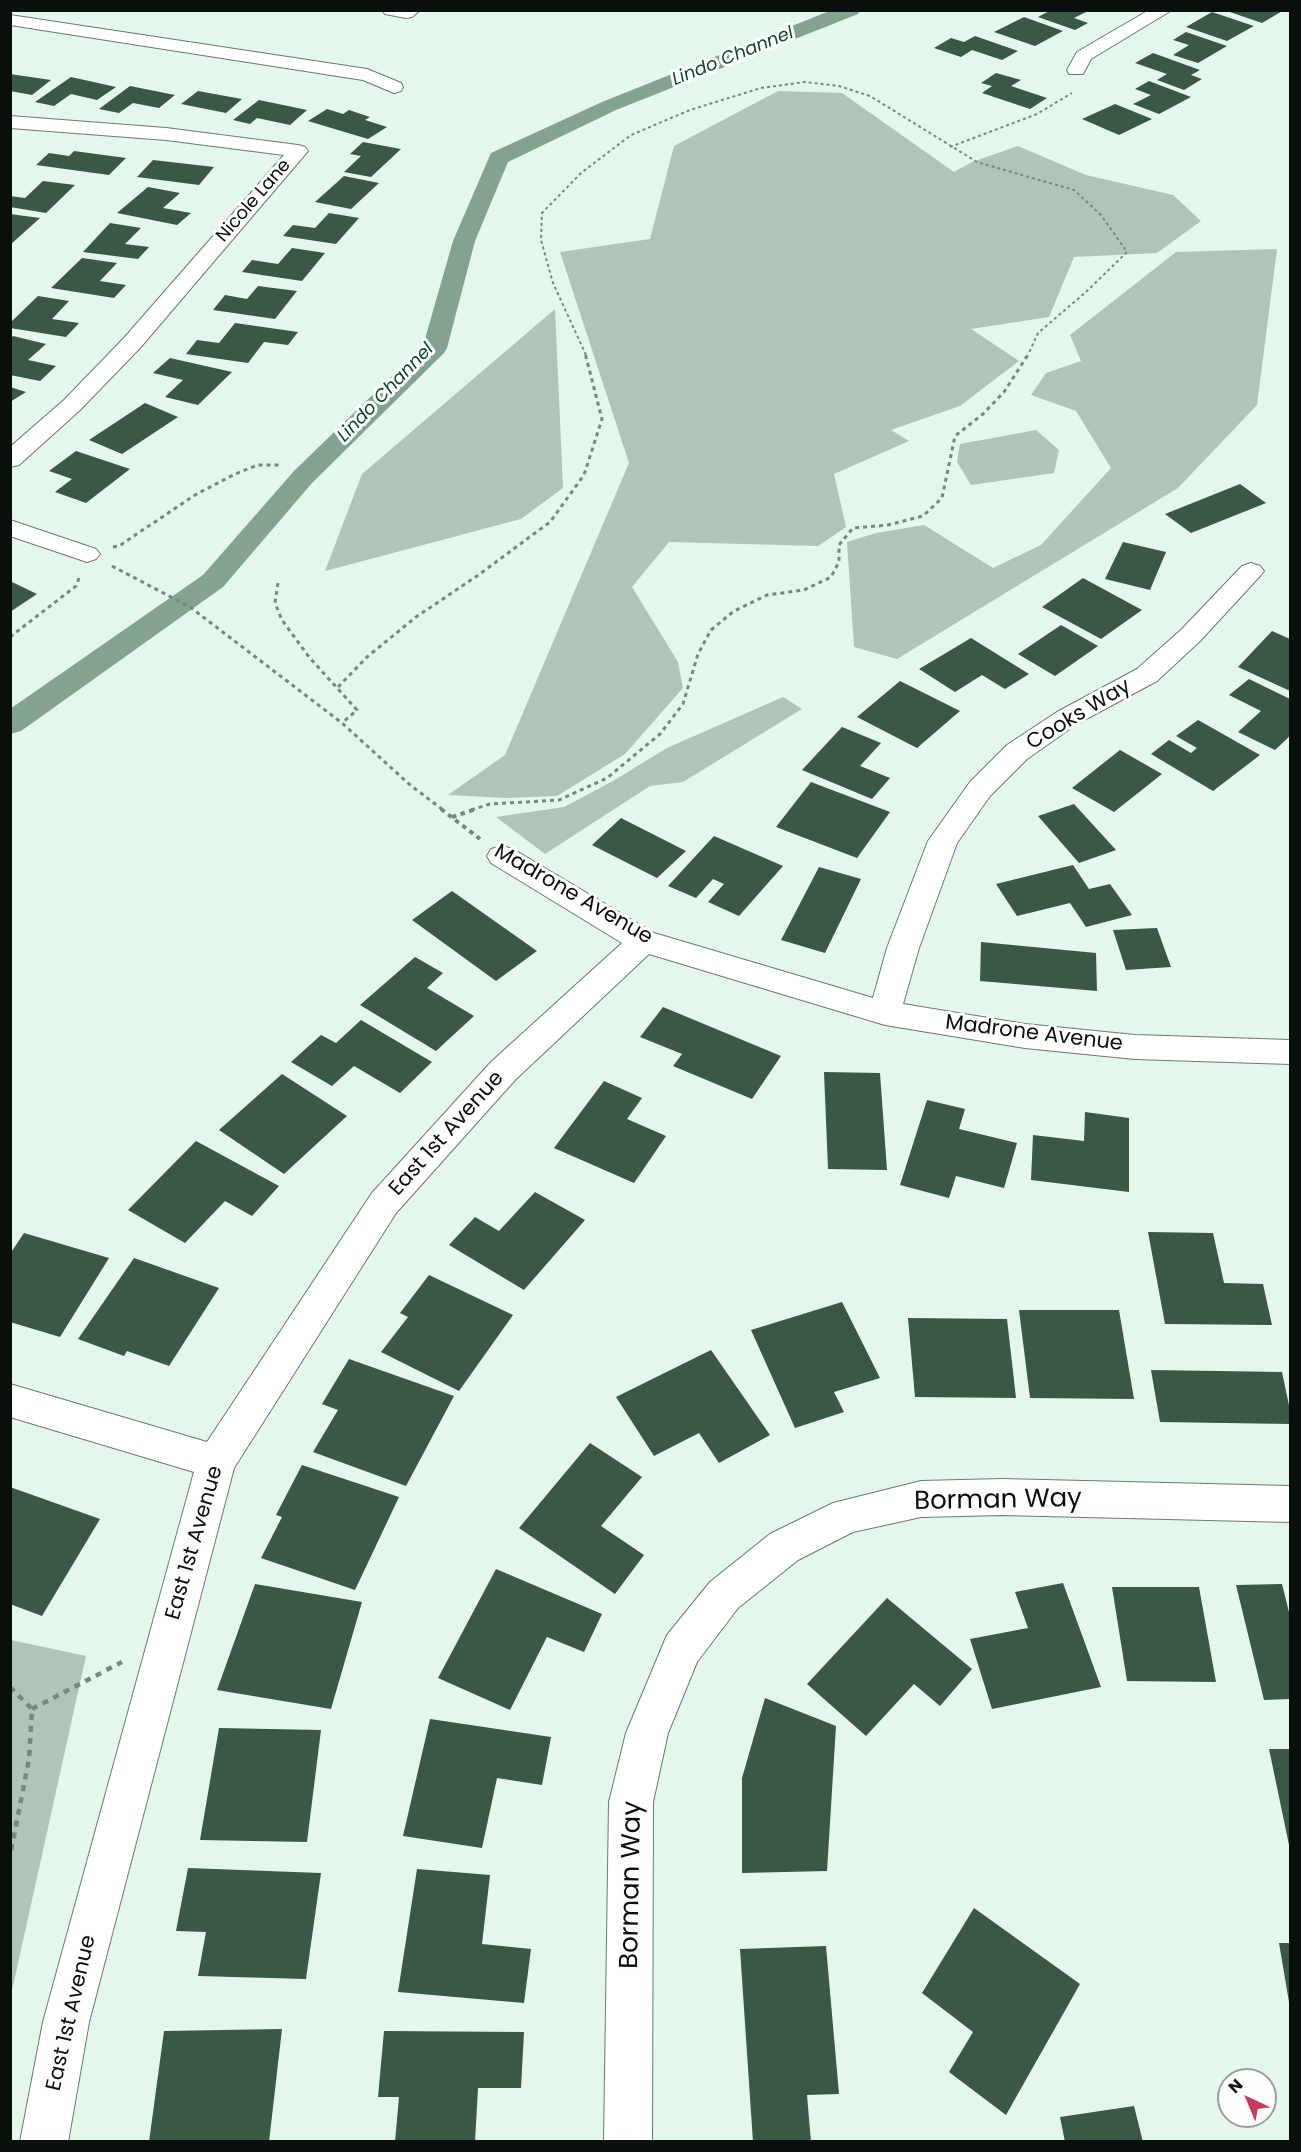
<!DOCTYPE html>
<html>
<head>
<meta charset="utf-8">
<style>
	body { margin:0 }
	#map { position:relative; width:1301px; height:2152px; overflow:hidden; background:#e3f7eb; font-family:Poppins,sans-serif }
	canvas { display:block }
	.frame { position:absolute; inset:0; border:12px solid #090f0b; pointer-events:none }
	.north { position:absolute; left:1217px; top:2068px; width:60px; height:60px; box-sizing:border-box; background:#fefefe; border:2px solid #9c9e9d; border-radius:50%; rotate:316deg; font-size:16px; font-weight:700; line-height:24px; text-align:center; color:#090f0b }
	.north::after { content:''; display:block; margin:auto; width:21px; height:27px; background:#c83960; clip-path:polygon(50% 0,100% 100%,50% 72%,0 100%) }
</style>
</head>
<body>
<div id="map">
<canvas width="1301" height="2152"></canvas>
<div class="frame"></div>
<div class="north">N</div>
</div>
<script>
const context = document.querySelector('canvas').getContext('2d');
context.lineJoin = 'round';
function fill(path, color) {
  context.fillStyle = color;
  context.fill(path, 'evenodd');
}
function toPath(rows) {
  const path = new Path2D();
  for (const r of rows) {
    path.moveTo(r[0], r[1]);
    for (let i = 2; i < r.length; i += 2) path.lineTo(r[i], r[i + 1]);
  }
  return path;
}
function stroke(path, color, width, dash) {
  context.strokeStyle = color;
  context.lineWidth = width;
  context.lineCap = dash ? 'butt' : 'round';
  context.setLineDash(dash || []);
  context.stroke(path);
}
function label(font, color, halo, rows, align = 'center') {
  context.font = font + ' Poppins,sans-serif';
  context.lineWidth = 6;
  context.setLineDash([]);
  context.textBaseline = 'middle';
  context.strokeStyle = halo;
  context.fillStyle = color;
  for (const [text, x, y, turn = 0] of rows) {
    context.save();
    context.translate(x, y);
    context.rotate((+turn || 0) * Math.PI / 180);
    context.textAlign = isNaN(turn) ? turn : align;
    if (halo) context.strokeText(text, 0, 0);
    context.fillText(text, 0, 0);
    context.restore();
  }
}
const green = toPath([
	[778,91,842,93,954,172,972,162,1018,146,1086,175,1173,195,1201,221,1157,253,1074,257,1049,317,971,329,1019,361,960,406,891,430,909,441,834,474,846,527,818,546,669,542,632,587,678,662,683,688,625,754,557,796,506,798,448,795,505,755,629,463,560,252,650,239,674,146],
	[1277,249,1257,405,1178,488,897,659,854,647,847,542,876,533,924,525,993,568,1041,545,1111,468,1076,411,1031,395,1046,373,1081,361,1070,335,1176,252],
	[555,309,563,488,521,519,325,571,362,474],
	[1036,430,1059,450,1054,473,971,485,957,462,960,444],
	[783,697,802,709,683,782,650,786,545,854,496,817,564,807,613,781,667,748],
	[11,1640,86,1656,11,1995,10,1640]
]);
const canal = toPath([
	[832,10,860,10,858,14,616,110,508,162,475,241,447,348,444,353,312,483,223,587,21,731,10,734,10,709,203,575,294,471,423,346,453,241,491,153,602,102,832,10]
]);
const building = toPath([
	[1051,10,1090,10,1074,18,1088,23,1075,30,1038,17],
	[1224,10,1284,10,1262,23],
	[1212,12,1254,26,1227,41,1186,27],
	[1024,17,1063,31,1035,46,994,32],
	[1186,32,1227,46,1198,63,1173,55,1189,45,1173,40],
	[975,36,1018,51,1002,60,972,50,961,57,934,48,951,38,964,42],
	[1153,53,1200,70,1191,75,1202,79,1184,90,1157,80,1167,74,1135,63],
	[996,73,1021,80,1011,86,1047,98,1030,109,982,93,992,86,981,83],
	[10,74,51,80,32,95,10,91],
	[71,77,116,87,97,100,71,94,54,106,35,102],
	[1149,81,1191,97,1159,114,1133,104,1151,95,1135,89],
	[130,86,175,95,159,108,133,103,119,113,99,109],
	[198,91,242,99,226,113,181,104],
	[259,100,307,110,290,125,257,118,250,124,233,120],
	[1115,104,1152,119,1119,135,1082,119],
	[327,109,343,114,349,110,370,117,365,120,387,127,368,139,308,121],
	[363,142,401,149,371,177,344,172,361,156,350,154],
	[74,151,126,158,109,175,36,165,49,153,69,156],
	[153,160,214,167,199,185,137,177],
	[344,176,379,183,351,209,315,202],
	[43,181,75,185,46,213,10,207,10,196,25,198],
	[148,187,180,193,163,208,191,213,177,225,117,213],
	[329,213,359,218,336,244,283,236,293,225,315,228],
	[10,214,40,218,10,245],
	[110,223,141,228,125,244,149,247,138,259,83,252],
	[292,248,325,253,302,281,242,272,252,260,278,264],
	[82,258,117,263,100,281,126,285,114,298,51,288],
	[258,286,297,291,275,319,213,310,225,295,247,299],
	[38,296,69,301,52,319,79,323,66,337,10,328,10,323],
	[235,323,298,332,288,345,264,342,248,363,186,354,197,340,219,343],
	[13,336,46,344,28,360,56,366,40,381,10,375,10,339],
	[170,358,232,372,198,405,165,397,183,380,153,373],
	[10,387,26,392,10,402],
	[145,403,178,417,122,454,89,440],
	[76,451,130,469,86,503,55,492,72,479,49,471],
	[1240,484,1266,503,1191,533,1165,514],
	[1123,542,1166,552,1150,590,1105,579],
	[1083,578,1142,610,1101,639,1042,607],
	[10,581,37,594,10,612],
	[1061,625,1098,646,1055,676,1018,654],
	[1272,631,1290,639,1290,691,1238,667],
	[971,638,1029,674,1005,689,982,675,955,692,919,669],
	[1249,679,1290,699,1290,736,1275,750,1238,732,1261,711,1229,695],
	[900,681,960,711,917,748,857,717],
	[1198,720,1260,755,1213,791,1151,754,1169,740,1191,753,1197,748,1176,736],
	[842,727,881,743,860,766,890,778,872,799,802,770],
	[1120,750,1162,774,1114,812,1072,788],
	[811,782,890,812,857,858,776,827],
	[1074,804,1116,850,1079,863,1038,816],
	[621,818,686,851,657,878,592,845],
	[714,836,783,866,739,916,708,902,724,884,713,879,696,898,668,886],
	[1073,865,1089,889,1110,884,1132,915,1086,927,1070,903,1017,916,996,884],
	[819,867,861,879,825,953,781,940],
	[452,891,537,951,496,981,412,920],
	[1157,928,1171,967,1126,970,1113,930],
	[981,942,1096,953,1097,991,980,981],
	[415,957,443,973,427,988,474,1016,436,1051,360,1005],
	[663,1007,781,1056,752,1099,673,1066,682,1054,640,1037],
	[361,1020,432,1062,400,1093,354,1066,332,1086,291,1062,321,1035,336,1043],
	[824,1072,880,1073,887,1170,828,1169],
	[282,1074,347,1116,284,1174,219,1130],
	[604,1081,642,1098,627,1119,666,1136,634,1183,554,1148],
	[927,1100,965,1109,959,1129,1017,1143,1004,1188,956,1176,949,1198,900,1185],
	[1085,1112,1129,1118,1129,1192,1031,1180,1033,1135,1084,1141],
	[196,1141,279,1186,252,1216,225,1201,185,1243,128,1210],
	[535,1192,585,1220,524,1290,449,1245,475,1217,499,1231],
	[1148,1232,1213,1233,1224,1283,1263,1284,1272,1325,1165,1324],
	[24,1233,109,1258,60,1337,10,1322,10,1254],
	[134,1258,219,1288,169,1366,127,1351,124,1356,78,1339],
	[429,1275,513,1315,459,1391,381,1352,408,1317,400,1313],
	[842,1302,880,1378,834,1392,844,1412,795,1428,751,1330],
	[1019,1310,1119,1310,1134,1399,1030,1398],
	[908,1318,1007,1319,1016,1398,915,1397],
	[711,1350,770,1435,719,1463,699,1433,654,1456,616,1397],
	[349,1359,454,1396,406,1486,313,1452,338,1410,322,1404],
	[1151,1370,1282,1372,1290,1410,1290,1424,1160,1422],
	[590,1443,642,1477,601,1526,644,1555,615,1594,519,1528],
	[302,1465,399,1497,355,1590,261,1558,282,1517,276,1515],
	[10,1487,100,1519,42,1616,10,1604],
	[496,1569,602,1614,584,1652,547,1637,510,1710,438,1678],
	[1063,1583,1101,1687,992,1709,970,1639,1028,1628,1015,1592],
	[255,1584,362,1602,331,1709,217,1690],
	[1282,1584,1290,1616,1290,1699,1264,1700,1236,1585],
	[1112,1587,1199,1587,1216,1682,1127,1681],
	[887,1598,972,1669,940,1706,914,1684,866,1736,807,1684],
	[765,1698,836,1726,827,1871,742,1873,742,1778],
	[430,1719,551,1737,542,1785,497,1778,482,1848,403,1836],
	[219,1728,321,1730,307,1842,200,1840],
	[1269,1749,1290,1749,1290,1845,1289,1845],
	[188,1868,321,1873,306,1979,198,1976,206,1932,176,1931],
	[417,1869,490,1875,482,1944,531,1949,524,2003,398,1992],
	[974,1908,1080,1984,1006,2115,949,2072,973,2032,922,1993],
	[1279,1943,1290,1943,1290,2002,1289,2002],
	[826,1946,839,2094,807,2095,811,2142,753,2142,740,1949],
	[282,2029,269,2142,149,2142,164,2031],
	[384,2031,524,2032,521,2088,478,2088,475,2142,395,2142,399,2097,378,2097],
	[1134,2106,1143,2142,1065,2142,1060,2117]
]);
const pathFar3 = toPath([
	[950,147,1037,114,1072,93],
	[586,355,553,283,541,240,542,213,581,173,631,135,690,110,761,88,805,82,839,86,870,96,977,162,1074,190,1101,215,1127,252,1086,292,1038,333,1028,355]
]);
const pathFar2 = toPath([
	[113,547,119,546,195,495,235,474,258,465,279,465],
	[112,566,190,607,342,723,409,784,443,810],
	[278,583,275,603,282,620,309,657,357,710,342,723],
	[10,637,76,586,79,578],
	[338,687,367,657,416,617,477,576,550,522,584,475,602,419,585,353],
	[471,810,490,804,559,800,607,778,660,734,683,704,698,654,711,630,734,611,767,595,804,590,831,577,839,562,839,545,853,528,888,525,923,516,942,498,955,436,983,414,1004,392,1029,353]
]);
const pathFar1 = toPath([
	[441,809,480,839],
	[452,817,476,809]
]);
const path = toPath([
	[10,1687,32,1709,29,1759,10,1856],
	[32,1709,122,1662]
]);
const minor = toPath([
	[382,10,420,10,412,17,406,18,385,14,382,10],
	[1149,10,1172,10,1091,59,1083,74,1069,74,1067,70,1077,52,1149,10],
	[10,15,367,69,401,83,403,87,401,91,394,93,363,80,10,25,10,15],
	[10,116,166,128,298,145,305,147,308,151,140,348,80,410,19,465,10,467,10,447,64,400,124,338,284,155,166,140,10,128,10,116],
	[10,520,96,549,100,554,96,559,87,562,10,536,10,520],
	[1251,563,1260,566,1264,571,1260,576,1200,641,1157,681,1077,724,1027,759,990,796,957,843,919,948,903,1004,1025,1024,1135,1035,1290,1040,1290,1064,1135,1059,1025,1048,885,1025,649,954,515,1080,396,1213,234,1468,89,2022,68,2142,20,2142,43,2022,194,1472,10,1417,10,1384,207,1442,372,1193,491,1062,622,943,491,863,487,856,491,849,502,846,513,849,654,933,873,998,887,948,928,841,970,782,1007,745,1057,712,1137,669,1182,629,1242,566,1251,563],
	[1002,1479,1290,1486,1290,1522,1002,1515,921,1517,853,1532,798,1560,738,1608,697,1662,668,1733,653,1802,652,2142,604,2142,609,1802,626,1733,667,1635,710,1582,770,1534,833,1503,921,1481,1002,1479]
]);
const farWaternames = [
	["Lindo Channel",733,57,-22],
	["Lindo Channel",386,393,-46]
];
const farStreetnames = [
	["Nicole Lane",254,201,-49]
];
const streetNames = [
	["Cooks Way",1079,715,-31],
	["Madrone Avenue",573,895,30],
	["Madrone Avenue",1034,1034,7],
	["East 1st Avenue",447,1134,-48],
	["East 1st Avenue",195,1543,-74],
	["East 1st Avenue",72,2013,-77]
];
const nearStreetnames = [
	["Borman Way",998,1501,-1],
	["Borman Way",632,1885,-89]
];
fill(green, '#b0c5b8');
fill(canal, '#81a38f');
fill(building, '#395846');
stroke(minor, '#697a70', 2);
stroke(pathFar3, '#79877e', 2, [3, 3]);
stroke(pathFar2, '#79877e', 3, [4, 4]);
stroke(pathFar1, '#79877e', 4, [4.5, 4.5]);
stroke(path, '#79877e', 4.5, [6, 6]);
fill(minor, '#fff');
label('italic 18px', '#0a482d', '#fefefe', farWaternames);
label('18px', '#090f0b', '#fefefe', farStreetnames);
label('21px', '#090f0b', '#fefefe', streetNames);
label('26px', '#090f0b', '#fefefe', nearStreetnames);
</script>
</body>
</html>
